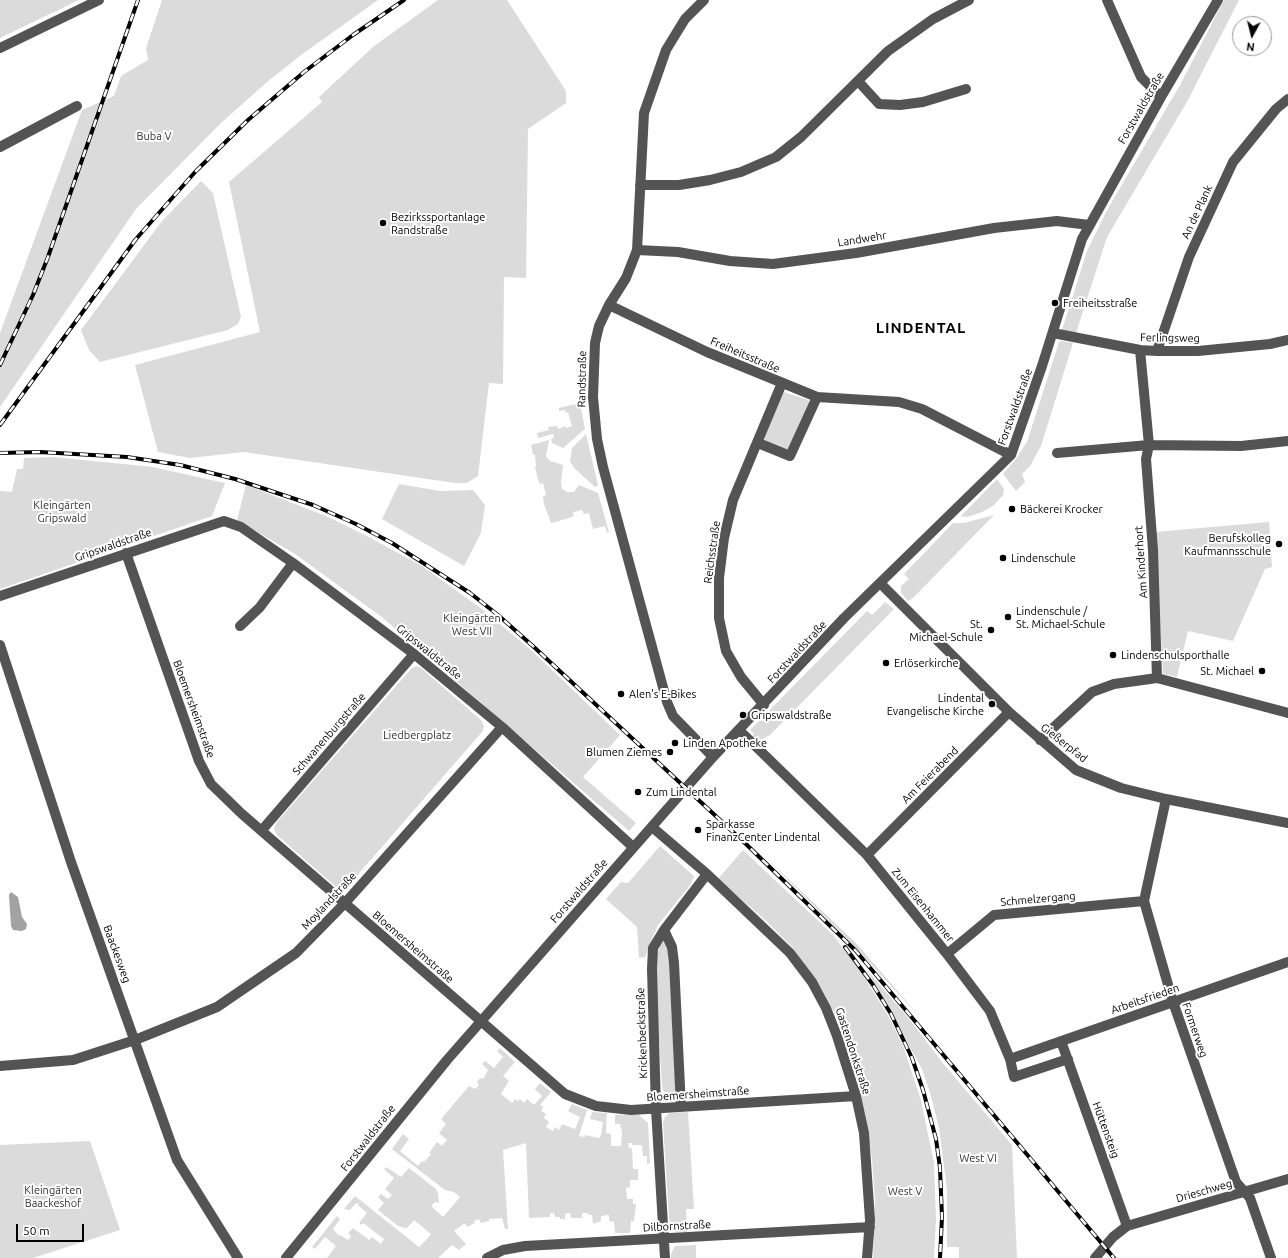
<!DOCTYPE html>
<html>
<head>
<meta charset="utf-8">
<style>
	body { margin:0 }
	#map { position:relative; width:1288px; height:1258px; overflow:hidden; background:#fff; font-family:Ubuntu,sans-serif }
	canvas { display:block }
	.north { position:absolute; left:1232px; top:16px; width:40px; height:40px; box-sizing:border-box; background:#fff; border:1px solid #999; border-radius:50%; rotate:187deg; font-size:11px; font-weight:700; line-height:16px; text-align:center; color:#000 }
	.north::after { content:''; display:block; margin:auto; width:14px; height:18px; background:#000; clip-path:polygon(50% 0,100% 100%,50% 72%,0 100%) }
	.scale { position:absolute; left:16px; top:1224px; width:68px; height:18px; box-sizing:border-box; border:2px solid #000; border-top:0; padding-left:5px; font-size:12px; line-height:14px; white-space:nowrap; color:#000; -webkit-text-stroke:3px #fff; paint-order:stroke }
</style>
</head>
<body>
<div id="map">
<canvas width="1288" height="1258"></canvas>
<div class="north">N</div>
<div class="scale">50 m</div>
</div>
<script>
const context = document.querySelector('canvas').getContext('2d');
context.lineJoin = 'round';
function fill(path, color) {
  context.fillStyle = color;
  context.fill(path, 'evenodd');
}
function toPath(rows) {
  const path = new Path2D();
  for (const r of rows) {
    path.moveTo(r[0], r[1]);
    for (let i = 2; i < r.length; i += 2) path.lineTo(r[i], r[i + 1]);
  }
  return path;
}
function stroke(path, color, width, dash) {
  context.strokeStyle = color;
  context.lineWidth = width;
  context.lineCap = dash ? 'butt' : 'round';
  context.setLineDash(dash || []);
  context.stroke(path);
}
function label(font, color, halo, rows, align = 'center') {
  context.font = font + ' Ubuntu,sans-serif';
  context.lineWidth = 4;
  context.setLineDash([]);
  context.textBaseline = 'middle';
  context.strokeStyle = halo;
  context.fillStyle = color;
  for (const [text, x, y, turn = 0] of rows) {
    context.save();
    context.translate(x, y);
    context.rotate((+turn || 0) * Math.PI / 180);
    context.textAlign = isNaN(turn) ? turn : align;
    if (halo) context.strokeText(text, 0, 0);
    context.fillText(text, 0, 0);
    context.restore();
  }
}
const green = toPath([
	[0,0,79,0,0,38],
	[162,0,378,0,301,55,267,82,221,123,136,209,0,407,0,333,82,110,114,96,121,76,148,60,146,48],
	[438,0,507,0,566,91,566,103,528,129,526,278,504,277,503,384,489,383,478,476,467,483,455,483,244,452,190,458,158,452,135,365,260,332,229,182,322,102,319,97,373,47],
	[1224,0,1239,0,1188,100,1107,237,1076,333,1062,330,1087,251,1106,212,1180,85],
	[201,181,213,193,241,317,238,324,228,330,100,362,89,350,81,330,162,221],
	[1061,341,1073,343,1041,446,1030,466,1022,474,1025,482,1016,491,1003,474,1015,460,1027,442,1059,342],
	[784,392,808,400,810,402,789,450,766,443,764,439,781,395],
	[580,403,585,429,563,448,552,443,551,439,554,438,553,434,538,438,537,433,549,430,548,427,557,426,558,429,566,426,566,428,572,426,568,412,566,413,565,410,559,411,559,408],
	[586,434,598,485,595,487,574,468,570,461,572,448],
	[549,440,546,456,550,461,563,465,561,483,562,489,567,492,574,492,579,485,598,493,609,532,607,533,605,526,593,529,589,513,584,514,582,510,573,512,574,516,566,519,551,523,544,504,543,496,546,495,543,483,540,484,538,480,535,467,538,466,536,466,535,455,533,455,531,445],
	[53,457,153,467,225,483,212,516,0,589,0,491,12,492,17,469,23,469,24,458],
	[997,479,1004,489,1003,495,993,506,982,512,967,517,961,516],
	[399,484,440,491,473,490,485,505,481,533,464,566,382,519],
	[246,485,326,516,367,536,422,566,482,609,531,650,620,735,583,777,636,823,629,831,383,618,295,554,237,520],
	[994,515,913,598,908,601,901,593,901,586,909,579,904,574,953,523,964,523],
	[1269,522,1272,567,1265,569,1233,641,1188,631,1177,677,1163,674,1155,532],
	[885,602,894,609,770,735,761,740,756,741,751,737,754,734,750,730,867,611,872,615],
	[416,666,421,668,482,721,484,727,482,732,348,886,342,888,336,887,277,835,274,829,276,823,411,669],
	[660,846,694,876,691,884,658,925,645,957,639,958,637,927,606,899,621,882,628,883],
	[743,850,833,935,862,973,890,1019,903,1046,921,1100,934,1163,936,1220,934,1258,873,1258,875,1200,872,1159,866,1118,857,1077,845,1039,835,1014,822,989,793,948,764,919,718,879],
	[761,853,856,943,921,1018,853,945],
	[664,940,668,944,676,1098,666,1098,662,1086,656,989,657,955,661,942],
	[866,969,906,1015,942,1062,1012,1145,1017,1258,959,1258,959,1247,947,1247,947,1190,939,1128,931,1096,922,1069],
	[500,1048,515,1062,503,1076,509,1081,501,1094,512,1103,515,1099,518,1101,520,1099,524,1103,527,1099,534,1105,542,1096,535,1089,540,1083,551,1092,540,1105,543,1107,541,1111,546,1114,544,1118,549,1122,546,1127,553,1131,555,1127,559,1130,562,1124,575,1129,580,1117,568,1111,572,1104,587,1110,579,1136,585,1137,585,1135,599,1138,601,1135,603,1122,590,1119,592,1112,607,1113,606,1133,611,1134,611,1146,621,1146,622,1132,620,1124,615,1124,615,1115,639,1115,648,1123,650,1163,647,1164,647,1156,643,1156,642,1145,632,1145,632,1143,628,1143,629,1148,632,1148,633,1169,638,1169,638,1180,630,1180,630,1187,626,1188,627,1199,633,1199,633,1204,636,1204,634,1221,631,1221,630,1233,615,1233,614,1222,609,1221,609,1215,601,1216,601,1221,593,1224,592,1215,589,1215,588,1213,582,1213,582,1218,571,1218,570,1213,565,1214,565,1219,560,1219,560,1217,555,1217,554,1213,550,1213,550,1217,529,1218,526,1143,503,1150,508,1229,505,1229,502,1218,489,1219,489,1221,481,1223,479,1219,474,1221,475,1223,467,1227,465,1223,454,1231,466,1244,459,1250,452,1245,438,1258,327,1258,336,1246,325,1237,315,1249,312,1247,337,1216,340,1219,333,1229,339,1236,340,1235,348,1240,351,1236,348,1233,353,1228,369,1240,372,1237,381,1244,384,1239,363,1223,362,1225,359,1223,367,1213,358,1205,359,1203,355,1204,350,1210,344,1209,355,1196,419,1247,426,1240,431,1234,414,1220,407,1228,405,1228,398,1226,378,1210,384,1203,378,1197,381,1194,388,1199,392,1195,385,1189,394,1178,384,1169,386,1167,401,1177,409,1168,436,1189,438,1193,439,1203,435,1202,431,1206,443,1217,460,1197,454,1192,445,1190,392,1149,403,1134,409,1139,400,1151,418,1166,422,1161,424,1162,431,1154,429,1153,437,1142,442,1146,447,1140,439,1133,446,1124,441,1119,469,1086,475,1089,479,1085,477,1082,480,1078,483,1079,488,1070,482,1064,485,1061,494,1068,503,1057,497,1051],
	[688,1112,694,1209,686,1209,687,1232,674,1232,669,1219,663,1123,665,1117,669,1113],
	[90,1141,120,1230,33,1258,0,1258,0,1145],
	[696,1245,696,1258,671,1258,671,1254,675,1246]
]);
const water = toPath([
	[11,892,18,897,22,917,27,924,26,929,22,931,13,930,11,926,9,895]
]);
const minor = toPath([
	[704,0,685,19,666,50,644,113,637,250,626,278,609,305,599,326,595,343,593,397,597,439,603,467,667,702,673,716,713,757],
	[1107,0,1141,77,1161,97],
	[0,48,99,0],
	[858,81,879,104,900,105,923,102,966,89],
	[0,147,77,106],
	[640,185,679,185,710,180,741,172,776,157,801,137,888,51,933,19,969,0],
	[637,250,678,252,730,261,773,264,856,253,994,228,1057,221,1089,225],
	[609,305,707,352,817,397,899,402,922,409,1011,455],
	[1053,333,1140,350,1157,351,1198,351,1270,344,1288,340],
	[1140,350,1149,445,1146,459,1153,550,1157,678],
	[1157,351,1189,257,1233,162,1276,109,1288,99],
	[758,443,790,456,817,397],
	[1057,453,1149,445,1241,446,1288,441],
	[126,553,199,761,211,784,242,814,565,1094,596,1106,631,1110,856,1096],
	[880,583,1009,712,1076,770,1121,788,1166,799,1288,823],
	[0,596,224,521,241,527,293,563,414,654,502,727,633,847],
	[240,626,260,607,293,563],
	[0,645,71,862,177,1160,238,1258],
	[764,705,741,677,726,651,719,618,719,578,724,538,733,500,782,383],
	[740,731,867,855,947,954,990,1011,1010,1059,1014,1077,1068,1059],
	[1040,740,1092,692,1114,684,1157,678,1288,713],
	[1166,799,1144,901,1173,1002,1236,1182,1250,1198,1271,1258],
	[652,827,707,874,790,953,812,982,826,1008,837,1036,856,1096,864,1133,870,1220,867,1258],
	[262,830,414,654],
	[867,855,1009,712],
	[664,930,672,947,674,963,681,1107],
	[947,954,994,915,1144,901],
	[1061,1041,1127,1226],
	[1010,1059,1288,962],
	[0,1066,73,1060,135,1040,217,1007,296,953,345,903,502,727],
	[286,1258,447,1060,713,757,844,618,1011,455,1042,366,1082,239,1161,97,1218,0],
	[487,1258,503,1250,525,1246,870,1227],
	[665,1258,656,1109,652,969,653,948,664,930,707,874],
	[1095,1258,1113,1237,1127,1226,1288,1179]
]);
const rail = toPath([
	[0,365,33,295,48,257,138,0],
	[0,425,136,239,196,171,248,120,304,72,353,35,404,0],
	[0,453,40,452,127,457,180,465,235,479,313,505,356,524,392,543,470,593,498,615,535,648,747,845,856,951,1114,1258],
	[845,947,873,985,891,1014,912,1058,923,1090,936,1139,940,1168,942,1217,940,1258]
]);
const markers = [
	[383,223,4,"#000"],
	[1055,303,4,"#000"],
	[1012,509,4,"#000"],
	[1279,544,4,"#000"],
	[1003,558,4,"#000"],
	[1008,617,4,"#000"],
	[991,630,4,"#000"],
	[1113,655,4,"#000"],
	[886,663,4,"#000"],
	[1262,671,4,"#000"],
	[621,694,4,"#000"],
	[992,704,4,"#000"],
	[743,715,4,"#000"],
	[675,743,4,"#000"],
	[670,752,4,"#000"],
	[638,792,4,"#000"],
	[698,830,4,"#000"]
];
const streetNames = [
	["Forstwaldstraße",1141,108,-60],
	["An de Plank",1197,212,-65],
	["Landwehr",862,239,-9],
	["Ferlingsweg",1170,338,1],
	["Freiheitsstraße",745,355,23],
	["Randstraße",582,379,-89],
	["Forstwaldstraße",1015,407,-70],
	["Gripswaldstraße",113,545,-19],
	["Reichsstraße",712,552,-82],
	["Am Kinderhort",1141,562,-94],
	["Gripswaldstraße",429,652,39],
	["Forstwaldstraße",797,652,-47],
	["Bloemersheimstraße",194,709,70],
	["Schwanenburgstraße",329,734,-49],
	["Gießerpfad",1064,743,38],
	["Am Feierabend",930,775,-45],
	["Forstwaldstraße",579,891,-49],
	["Schmelzergang",1038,899,-5],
	["Moylandstraße",329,901,-47],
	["Zum Eisenhammer",923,905,51],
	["Bloemersheimstraße",413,947,41],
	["Baackesweg",117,954,70],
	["Arbeitsfrieden",1145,999,-19],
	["Formerweg",1195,1030,71],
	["Krickenbeckstraße",642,1033,-92],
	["Gastendonkstraße",853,1051,72],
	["Bloemersheimstraße",698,1094,-4],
	["Hüttensteig",1106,1130,70],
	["Forstwaldstraße",368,1138,-52],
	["Drieschweg",1204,1191,-16],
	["Dilbornstraße",677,1226,-3]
];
const parkNames = [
	["Buba V",154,136],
	["Kleingärten",62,505],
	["Gripswald",62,518],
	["Kleingärten",472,618],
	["West VII",472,631],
	["Liedbergplatz",417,735],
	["West VI",978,1158],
	["Kleingärten",53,1190],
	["Baackeshof",53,1203],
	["West V",905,1191]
];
const poiNames = [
	["Bezirkssportanlage",391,217],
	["Randstraße",391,230],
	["Freiheitsstraße",1063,303],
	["Bäckerei Krocker",1020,509],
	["Berufskolleg",1271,538,"right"],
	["Kaufmannsschule",1271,551,"right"],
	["Lindenschule",1011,558],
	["Lindenschule /",1016,611],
	["St. Michael-Schule",1016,624],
	["St.",983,624,"right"],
	["Michael-Schule",983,637,"right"],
	["Lindenschulsporthalle",1121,655],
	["Erlöserkirche",894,663],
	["St. Michael",1254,671,"right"],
	["Alen's E-Bikes",629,694],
	["Lindental",984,698,"right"],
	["Evangelische Kirche",984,711,"right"],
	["Gripswaldstraße",751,715],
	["Linden Apotheke",683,743],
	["Blumen Ziemes",662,752,"right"],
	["Zum Lindental",646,792],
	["Sparkasse",706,824],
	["FinanzCenter Lindental",706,837]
];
const districtNames = [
	["LINDENTAL",921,328]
];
fill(green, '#dbdbdb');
fill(water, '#a2a2a2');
stroke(minor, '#545454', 10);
stroke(rail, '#000', 4);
stroke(rail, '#fff', 2.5, [8]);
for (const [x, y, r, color] of markers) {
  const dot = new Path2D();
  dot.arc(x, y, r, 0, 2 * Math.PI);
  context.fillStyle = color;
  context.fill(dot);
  stroke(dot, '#fff', 1.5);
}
label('11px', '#000', '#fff', streetNames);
label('11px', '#323232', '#fff', parkNames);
label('11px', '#000', '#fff', poiNames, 'left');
context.letterSpacing = '1px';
label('bold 15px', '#000', '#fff', districtNames);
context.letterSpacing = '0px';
</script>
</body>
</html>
